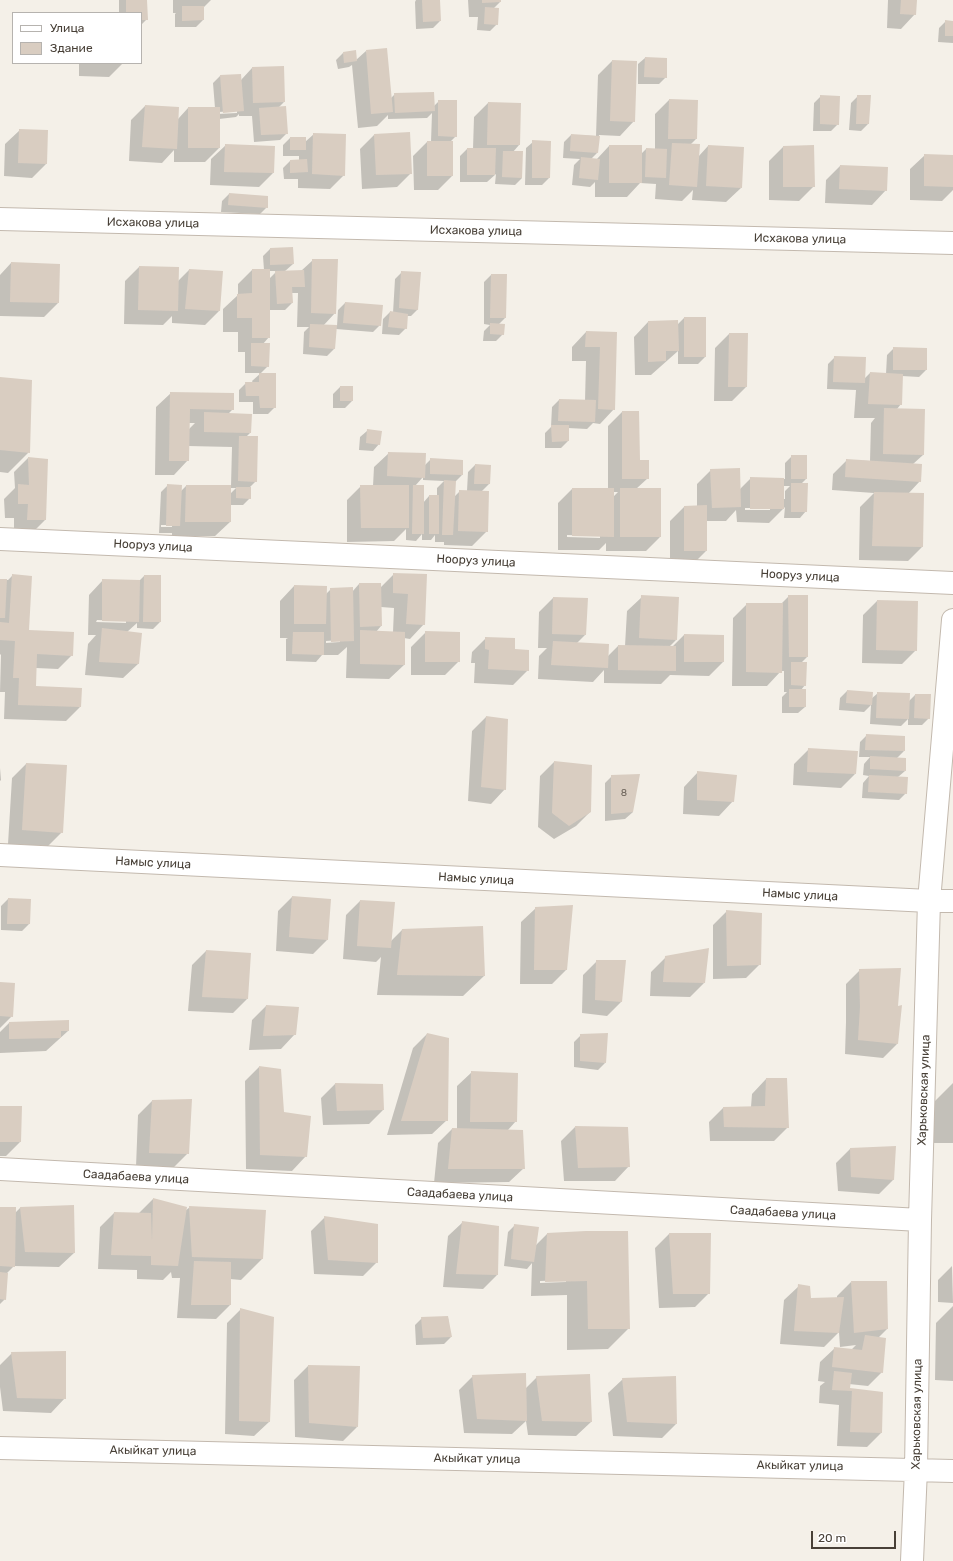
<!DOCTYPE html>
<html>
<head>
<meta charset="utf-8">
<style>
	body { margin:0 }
	#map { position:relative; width:953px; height:1561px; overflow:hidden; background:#f4f0e8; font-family:Rubik,sans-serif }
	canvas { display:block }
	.legend { position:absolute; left:12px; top:12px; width:130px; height:52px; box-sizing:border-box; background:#fff; border:1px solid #b6b3af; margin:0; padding:5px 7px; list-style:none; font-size:12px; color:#484037 }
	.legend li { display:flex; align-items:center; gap:8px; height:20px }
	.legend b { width:20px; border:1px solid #b6b3af }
	.scale { position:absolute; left:811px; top:1531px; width:85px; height:18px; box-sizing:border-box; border:2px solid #484037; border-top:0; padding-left:5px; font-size:12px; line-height:14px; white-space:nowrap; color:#484037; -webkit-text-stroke:3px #fff; paint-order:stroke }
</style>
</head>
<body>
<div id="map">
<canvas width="953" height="1561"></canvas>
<ul class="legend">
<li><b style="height:5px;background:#fff"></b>Улица</li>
<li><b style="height:11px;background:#d9cdc1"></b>Здание</li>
</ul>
<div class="scale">20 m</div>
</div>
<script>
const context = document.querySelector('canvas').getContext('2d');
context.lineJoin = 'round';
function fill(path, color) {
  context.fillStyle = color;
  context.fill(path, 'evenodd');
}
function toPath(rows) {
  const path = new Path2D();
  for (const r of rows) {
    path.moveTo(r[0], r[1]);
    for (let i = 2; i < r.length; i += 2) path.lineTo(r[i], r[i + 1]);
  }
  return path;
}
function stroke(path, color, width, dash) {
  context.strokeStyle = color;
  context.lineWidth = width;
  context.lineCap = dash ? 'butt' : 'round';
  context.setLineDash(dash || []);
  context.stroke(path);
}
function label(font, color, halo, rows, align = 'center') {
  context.font = font + ' Rubik,sans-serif';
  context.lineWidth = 3;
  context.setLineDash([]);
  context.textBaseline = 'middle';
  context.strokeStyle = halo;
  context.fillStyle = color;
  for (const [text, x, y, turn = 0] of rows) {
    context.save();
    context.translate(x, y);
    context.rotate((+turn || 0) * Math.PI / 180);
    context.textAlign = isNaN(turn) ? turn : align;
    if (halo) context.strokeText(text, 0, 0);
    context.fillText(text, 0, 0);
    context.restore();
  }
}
const shadow = toPath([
	[119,0,146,0,147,19,141,25,141,13,119,13],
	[173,0,211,0,203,8,203,20,196,27,175,27,175,14,176,13,173,13],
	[416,0,439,0,440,21,433,28,416,29,415,2],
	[468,0,500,0,500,2,493,9,497,24,490,31,477,30,478,17,469,17],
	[888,0,916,0,915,14,901,29,887,28],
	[946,21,953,22,953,43,938,42,939,28],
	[366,51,390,99,395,94,434,106,439,101,456,136,450,142,452,176,438,190,414,190,413,156,427,142,431,142,432,113,427,118,388,119,388,115,377,126,358,128,352,65,349,67,338,69,336,60,343,53,356,60],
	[645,58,666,77,659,84,638,84,638,64],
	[612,61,634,121,620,136,599,135,597,153,591,159,596,160,609,146,641,154,646,149,655,149,655,114,669,100,696,139,690,145,698,157,708,146,741,188,726,202,692,200,693,190,682,201,655,199,656,184,640,183,627,197,595,197,595,182,590,187,572,185,574,165,580,159,563,158,564,142,571,135,596,136,598,75],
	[79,63,123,63,109,77,79,76],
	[252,68,284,102,278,108,287,133,280,140,254,142,252,116,239,116,239,114,236,117,219,119,219,148,205,162,174,162,174,150,162,163,129,161,131,120,145,106,178,119,188,108,215,108,213,83,220,76,241,80],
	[237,111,237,113,218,114,218,112],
	[821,96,838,124,831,131,813,131,814,103],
	[858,96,868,124,861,131,849,130,851,103],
	[488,103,520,104,519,145,513,152,522,178,515,185,495,184,496,174,487,182,460,182,460,156,467,149,473,149,474,117],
	[20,130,47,131,46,164,32,178,4,176,5,144],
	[314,134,344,175,330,189,298,188,298,179,284,179,283,168,290,161,299,161,299,156,283,156,283,145,290,138,305,142],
	[374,135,411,173,397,187,362,189,360,149],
	[533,142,549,178,542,185,525,185,526,148],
	[226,145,273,173,259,187,210,185,211,159],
	[783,147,814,186,799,201,769,200,769,161],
	[925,155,953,156,953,190,942,201,910,200,910,169],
	[840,166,886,190,872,205,825,203,826,180],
	[229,194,267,207,260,214,221,212,222,201],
	[292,248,293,264,284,272,301,271,313,260,335,313,323,326,337,326,338,310,345,303,380,325,373,332,336,329,334,349,327,356,303,354,304,332,309,327,297,327,298,293,292,293,292,303,285,310,269,310,269,337,263,344,268,366,260,374,275,407,268,414,253,414,253,402,239,402,239,390,246,383,253,383,252,381,261,373,245,373,245,352,238,352,238,332,223,332,223,309,238,295,238,284,252,270,264,270,263,256,270,249],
	[269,271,277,271,269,279],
	[11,263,58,303,44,317,0,316,0,275],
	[139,267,178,281,189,270,222,272,219,311,205,325,172,323,172,316,163,325,124,324,125,281],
	[402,272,418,309,411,316,407,316,406,328,399,335,382,334,383,319,390,312,393,313,395,279],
	[491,275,505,318,499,324,503,334,496,341,483,341,484,331,490,325,484,324,484,282],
	[684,318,705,357,698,364,678,364,678,351,651,375,635,375,634,337,648,322,677,325],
	[586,332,616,333,614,409,600,424,593,423,587,429,568,428,568,441,561,448,545,448,545,433,551,427,552,407,559,400,585,401,586,361,572,361,572,347],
	[729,334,746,387,732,401,714,401,715,348],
	[894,348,926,370,919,377,902,376,901,404,897,409,923,455,913,464,920,481,908,494,922,547,908,561,859,560,860,507,874,493,832,490,833,474,847,460,870,461,871,423,875,418,854,418,856,390,827,389,828,364,835,357,864,379,870,373,886,374,887,355],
	[0,378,29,452,8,473,0,472],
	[340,387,352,401,345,408,333,408,333,394],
	[171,393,233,409,228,414,250,433,246,437,256,481,250,487,250,498,243,505,230,505,230,522,215,536,172,536,172,533,159,533,161,492,168,485,180,492,186,486,231,486,232,447,188,446,188,460,174,475,155,475,156,407],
	[189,423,195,423,189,429],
	[230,488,236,488,230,494],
	[161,525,172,525,172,527,161,527],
	[622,412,638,461,648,478,636,489,660,537,646,551,606,551,606,543,599,550,558,550,558,503,572,489,608,489,608,426],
	[613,492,618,492,613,497],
	[567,535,600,536,600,538,567,537],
	[367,431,379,444,373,451,359,450,360,437],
	[389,453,424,466,431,459,462,475,455,482,454,497,460,491,467,491,468,472,475,465,490,466,489,484,481,492,487,531,472,546,444,545,444,542,435,542,435,535,431,540,422,540,422,534,416,541,406,540,406,529,394,541,347,542,347,500,361,486,373,486,374,467],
	[423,477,423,480,444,481,437,488,437,496,429,496,423,503,415,486],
	[792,456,806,479,801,484,806,511,800,518,784,518,785,507,769,523,737,522,736,510,726,521,706,521,706,551,692,565,670,565,670,521,684,507,697,506,697,484,711,470,740,489,751,478,785,479,785,463],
	[783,486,790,486,785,491,785,499,783,499],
	[745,508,770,508,770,510,745,510],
	[28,458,45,520,31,534,14,534,14,518,5,518,4,499,15,488,14,472],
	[394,574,426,575,424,624,410,639,404,638,404,665,389,679,346,678,347,647,338,655,322,655,316,662,286,661,286,639,288,638,280,638,280,601,294,586,326,594,331,589,352,592,359,584,380,588],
	[381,607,394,608,393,632,376,632,381,626],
	[340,640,340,642,326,643,326,641],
	[13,575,28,631,72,655,58,669,36,668,35,687,80,707,66,721,4,719,5,692,0,692,1,655,0,654,0,580,8,580],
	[144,576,160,622,153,629,137,628,137,623,127,632,138,664,123,678,85,675,88,644,96,635,88,635,89,595,103,580,139,581],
	[97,620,126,621,126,623,96,622],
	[789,596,807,657,801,663,805,685,801,690,805,707,798,713,782,713,782,697,787,692,784,692,784,671,781,671,767,686,732,686,733,618,747,604,781,604],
	[642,597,676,640,669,647,672,647,684,635,723,636,723,662,709,676,670,675,661,684,604,683,604,670,593,682,538,679,539,656,547,648,538,648,539,612,553,598,587,599,585,635,577,643,607,657,618,646,625,646,627,611],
	[877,601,916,650,902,664,862,663,863,615],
	[426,632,459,661,445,675,411,675,411,647],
	[486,638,514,650,528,670,513,685,474,683,475,663,471,663,472,652],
	[847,691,871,699,878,693,909,701,915,695,929,718,922,725,908,725,908,719,901,726,870,724,871,705,864,712,839,710,840,698],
	[486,717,505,789,491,804,468,801,472,731],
	[867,735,904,737,904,751,897,758,905,771,898,777,906,793,899,800,862,798,863,783,869,776,863,775,864,764,870,757,859,757,860,742],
	[809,749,855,774,841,788,793,785,794,764],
	[554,762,590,812,576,826,554,839,538,827,540,776],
	[26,764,62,832,48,846,8,844,12,778],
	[0,768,1,780,0,781],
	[698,772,733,801,719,816,683,814,684,787],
	[612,776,633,812,625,819,605,821,605,783],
	[292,897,327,940,313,954,276,951,278,911],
	[8,899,29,924,22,931,1,930,1,906],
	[360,901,390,942,402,930,484,976,463,996,377,995,381,957,376,962,343,959,346,915],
	[536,908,566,970,552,984,520,984,521,922],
	[727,911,760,964,746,978,713,979,713,925],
	[206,951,247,999,233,1013,188,1011,192,965],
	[666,957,704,983,690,997,650,996,651,972],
	[597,961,621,1002,607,1016,582,1013,583,975],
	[860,970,897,1007,897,1044,883,1058,845,1054,846,1022,846,984],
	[0,983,12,1016,0,1028],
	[266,1006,295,1034,281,1049,249,1050,252,1020],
	[9,1023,68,1031,46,1051,0,1053,0,1032],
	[427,1034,447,1120,432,1134,387,1135,413,1048],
	[581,1035,605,1063,598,1070,574,1067,574,1042],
	[259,1067,306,1156,292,1171,246,1169,245,1081],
	[472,1072,516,1121,508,1130,524,1168,509,1182,434,1183,438,1143,452,1129,457,1129,457,1086],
	[766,1079,788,1127,774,1141,710,1141,709,1122,723,1108,751,1107,752,1094],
	[953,1083,953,1143,934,1143,933,1103],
	[335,1084,382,1085,383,1110,369,1124,323,1125,321,1098],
	[152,1101,188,1153,174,1167,136,1167,138,1115],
	[0,1107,20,1142,6,1156,0,1156],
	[575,1127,629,1166,615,1181,564,1181,561,1141],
	[895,1147,893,1180,879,1194,838,1191,836,1163,850,1149],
	[153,1199,186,1208,185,1211,190,1207,265,1211,262,1259,241,1280,230,1279,230,1305,216,1319,177,1318,180,1278,172,1278,171,1272,163,1280,137,1279,137,1270,98,1269,100,1227,114,1213,138,1214],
	[73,1206,74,1253,59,1267,14,1266,7,1273,5,1299,0,1304,0,1208,15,1213,20,1208],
	[325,1217,377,1262,363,1276,314,1274,311,1231],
	[463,1222,497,1275,483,1289,443,1287,448,1236],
	[515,1225,535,1246,547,1234,629,1328,608,1349,567,1350,567,1295,531,1296,532,1263,527,1269,504,1266,508,1232],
	[566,1280,566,1282,540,1283,540,1281],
	[669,1234,710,1234,709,1293,695,1307,659,1308,655,1248],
	[952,1266,953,1303,938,1302,938,1280],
	[851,1282,887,1329,878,1338,882,1372,868,1386,849,1384,849,1389,882,1393,881,1433,867,1447,837,1446,839,1405,819,1403,820,1386,825,1382,818,1381,820,1362,835,1348,851,1350,856,1345,840,1347,839,1332,824,1347,780,1344,784,1300,799,1286,810,1299,837,1298,837,1296],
	[953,1306,953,1381,935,1380,936,1323],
	[241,1309,269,1422,254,1436,225,1434,227,1323],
	[422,1318,448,1318,451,1337,444,1344,416,1345,415,1325],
	[12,1353,65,1398,51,1413,3,1411,0,1387,0,1365],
	[308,1366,357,1427,343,1441,295,1437,294,1380],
	[473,1376,526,1388,537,1377,591,1422,576,1436,528,1435,526,1421,512,1434,464,1433,459,1390],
	[623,1379,676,1424,662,1438,613,1436,608,1393]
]);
const building = toPath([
	[126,0,147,0,148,20,141,20,141,13,126,13],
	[422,0,440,0,441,21,423,22],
	[482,0,501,0,501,2,482,3],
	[901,0,917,0,916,15,900,14],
	[182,6,204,6,204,20,182,21],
	[485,7,499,8,498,25,484,24],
	[945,20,953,21,953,36,945,36],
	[387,48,393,112,371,114,366,50],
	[356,50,357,61,344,63,343,52],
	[645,57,667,58,667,78,644,77],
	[612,60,637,61,635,122,610,121],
	[284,66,285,102,253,103,252,67],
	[241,74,244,111,223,113,220,75],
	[434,92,435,111,395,113,394,93],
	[820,95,840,96,839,125,820,124],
	[857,95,871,95,869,124,856,124],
	[669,99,698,100,697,139,668,139],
	[438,100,457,100,457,137,438,136],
	[488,102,521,103,520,145,487,145],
	[145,105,179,107,177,149,142,147],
	[286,106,288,134,261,135,259,108],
	[188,107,220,107,220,148,188,148],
	[19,129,48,130,47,164,18,163],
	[410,132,412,174,376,175,374,134],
	[313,133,346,134,345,176,312,174],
	[571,134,600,136,598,153,570,151],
	[290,137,306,137,306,150,290,150],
	[532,140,551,141,550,178,532,178],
	[427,141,453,141,453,176,427,176],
	[672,143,700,144,697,187,669,185],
	[225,144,275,146,274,173,224,172],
	[609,145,642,145,642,183,609,183],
	[708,145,744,147,742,188,706,186],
	[814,145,815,187,783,187,783,146],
	[467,148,496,148,495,175,467,175],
	[646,148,667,149,666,178,645,177],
	[503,151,523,151,522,178,502,177],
	[924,154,953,155,953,187,924,186],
	[581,157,600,159,598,180,579,178],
	[307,159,308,172,290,173,290,160],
	[840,165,888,167,887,191,839,189],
	[229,193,268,196,268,208,228,205],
	[293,247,294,264,270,265,270,248],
	[312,259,338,259,336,314,311,313],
	[11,262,60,264,59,303,10,302],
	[139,266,179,267,178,311,138,310],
	[189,269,223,271,220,311,185,309],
	[252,269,270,269,270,338,252,338,252,318,237,318,237,294,252,293],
	[304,270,305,287,292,287,293,303,277,304,275,271],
	[401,271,421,272,418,310,399,308],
	[491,274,507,274,506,318,490,318],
	[345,302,383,305,381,326,343,323],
	[390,311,408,314,407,329,388,327],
	[684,317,706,317,706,357,684,357],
	[678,320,679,351,666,351,666,361,648,362,648,321],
	[490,323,505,324,504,335,490,334],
	[310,324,337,325,335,349,309,347],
	[586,331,617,332,615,410,598,409,600,347,585,347],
	[729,333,748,333,747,387,728,387],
	[251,343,270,343,269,367,251,366],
	[893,347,927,348,927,370,893,370],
	[834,356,866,357,865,383,833,382],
	[870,372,903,374,902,405,868,404],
	[259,373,276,373,276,408,260,408,259,396,246,396,245,382,259,382],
	[0,377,32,380,30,453,0,450],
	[340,386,353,386,353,401,340,401],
	[170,392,234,393,234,410,190,409,189,461,169,461],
	[559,399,596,400,595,422,558,421],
	[884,408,925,409,924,455,883,454],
	[622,411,639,411,640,460,649,460,649,479,622,479],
	[204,412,252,414,251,433,204,432],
	[551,425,569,425,569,441,552,442],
	[367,429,382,431,380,445,366,443],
	[239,436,258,436,257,482,238,481],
	[388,452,426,453,425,478,387,476],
	[791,455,807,455,807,479,791,479],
	[28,457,48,459,46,520,27,520,28,504,18,504,18,484,29,485],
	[430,458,463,460,463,475,430,474],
	[846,459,922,464,921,482,845,477],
	[475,464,491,465,490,484,474,484],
	[740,468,741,507,712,508,710,469],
	[750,477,784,478,784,509,750,509],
	[444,480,456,481,453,535,442,535],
	[791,483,808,483,807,512,791,512],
	[167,484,182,485,180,526,166,526],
	[186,485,231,485,231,522,185,522],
	[360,485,409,485,409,528,361,528],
	[413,485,424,485,424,534,412,534],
	[236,487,251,487,251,499,236,498],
	[572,488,614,488,614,537,572,536],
	[620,488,661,488,661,537,620,537],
	[459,490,489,491,488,532,458,531],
	[874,492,924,493,923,547,872,546],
	[429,495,439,495,439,534,429,534],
	[707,505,707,551,684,551,684,506],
	[393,573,427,574,425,625,406,624,408,594,393,593],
	[12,574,32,576,29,630,74,632,73,656,37,654,36,686,82,688,81,707,18,705,19,678,13,678,15,641,0,640,0,622,9,623],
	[144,575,161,575,161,622,143,622],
	[0,579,7,579,5,618,0,618],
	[102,579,140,580,139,622,102,621],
	[359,583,381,583,382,626,360,627],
	[294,585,327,586,326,624,294,624],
	[353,587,354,641,331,642,330,588],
	[641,595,679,597,677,640,639,638],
	[788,595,808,595,808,657,789,657],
	[553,597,588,598,586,635,552,634],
	[877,600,918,601,917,651,876,650],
	[746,603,783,603,782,673,746,672],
	[102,628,142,633,139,664,99,662],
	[360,630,405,632,405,665,360,664],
	[425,631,460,632,460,662,425,662],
	[293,632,324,632,324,655,292,654],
	[684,634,724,635,724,662,684,662],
	[485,637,515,638,515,649,529,650,529,671,488,669,489,650,485,649],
	[553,641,609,644,608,668,551,665],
	[618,645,676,646,676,671,618,670],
	[791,662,807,662,806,686,791,685],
	[789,689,806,689,806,707,789,707],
	[847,690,873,692,872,705,846,703],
	[877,692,910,693,909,719,876,718],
	[915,694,931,694,930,719,914,718],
	[486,716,508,719,506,790,481,787],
	[866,734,905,736,905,751,865,750],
	[808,748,858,751,856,774,807,772],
	[870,756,906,758,906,771,870,769],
	[554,761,592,765,591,812,569,826,552,813],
	[26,763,67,765,63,833,22,830],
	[697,771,737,775,734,802,697,800],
	[640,774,633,812,611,814,611,775],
	[869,775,908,777,907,794,868,792],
	[292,896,331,899,328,940,289,937],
	[8,898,31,899,30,924,7,924],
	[360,900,395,902,391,948,357,946],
	[573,905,567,970,534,970,535,907],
	[726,910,762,913,761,965,727,966],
	[483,926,485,976,397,975,402,929],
	[709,948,705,983,663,982,665,956],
	[206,950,251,953,248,999,202,997],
	[596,960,626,960,622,1002,595,1000],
	[901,968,898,1006,902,1005,898,1044,858,1040,860,1007,859,969],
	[0,982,15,983,13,1017,0,1016],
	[266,1005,299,1007,296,1035,263,1036],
	[69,1020,69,1031,61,1031,61,1038,9,1039,9,1022],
	[427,1033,449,1038,448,1121,401,1121],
	[608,1033,606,1063,580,1061,580,1034],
	[259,1066,281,1069,284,1112,311,1116,307,1157,260,1155],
	[471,1071,518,1073,517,1122,470,1122],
	[766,1078,787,1078,789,1128,724,1127,723,1107,765,1106],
	[335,1083,383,1084,384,1110,337,1111],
	[192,1099,189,1154,149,1153,152,1100],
	[0,1106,22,1106,21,1142,0,1142],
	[575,1126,628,1127,630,1167,578,1168],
	[452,1128,523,1130,525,1169,448,1169],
	[896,1146,894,1180,851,1177,850,1148],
	[153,1198,187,1207,178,1266,151,1265,151,1256,111,1255,114,1212,151,1213,152,1242],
	[74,1205,75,1253,25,1252,20,1207],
	[189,1206,266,1210,263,1259,192,1257],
	[0,1207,16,1207,15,1267,0,1266],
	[324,1216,378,1224,378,1263,328,1260],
	[462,1221,499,1226,498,1275,456,1274],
	[514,1224,539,1227,534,1262,511,1259],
	[586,1231,628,1231,630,1329,588,1329,587,1281,545,1282,547,1233],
	[669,1233,711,1233,710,1294,673,1294],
	[194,1261,231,1262,231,1305,191,1305],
	[0,1272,8,1273,6,1300,0,1299],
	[851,1281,887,1281,888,1329,854,1333],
	[798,1284,810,1286,811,1298,844,1297,839,1333,794,1331],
	[240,1308,274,1317,270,1422,239,1421],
	[448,1316,452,1337,423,1338,421,1317],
	[865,1335,886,1338,883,1373,832,1367,834,1347,862,1350],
	[66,1351,66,1399,17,1398,11,1352],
	[308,1365,360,1366,358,1427,309,1423],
	[834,1371,852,1373,850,1388,883,1392,882,1433,850,1432,852,1391,832,1390],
	[526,1373,527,1421,477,1419,472,1375],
	[590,1374,592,1422,542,1421,536,1376],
	[676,1376,677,1424,627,1422,622,1378]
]);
const minor = toPath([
	[0,219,953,243],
	[0,539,953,583],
	[0,855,929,901,953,901],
	[0,1169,920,1220],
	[0,1448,953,1471],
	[912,1561,916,1469,920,1220,929,901,953,620]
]);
const numberNames = [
	["8",624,793]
];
const streetNames = [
	["Исхакова улица",153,223,1],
	["Исхакова улица",476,231,1],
	["Исхакова улица",800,239,1],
	["Нооруз улица",153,546,3],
	["Нооруз улица",476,561,3],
	["Нооруз улица",800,576,3],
	["Намыс улица",153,863,3],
	["Намыс улица",476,879,3],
	["Намыс улица",800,895,3],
	["Харьковская улица",924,1090,-88],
	["Саадабаева улица",136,1177,3],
	["Саадабаева улица",460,1195,3],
	["Саадабаева улица",783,1213,3],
	["Харьковская улица",917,1414,-89],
	["Акыйкат улица",153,1451,1],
	["Акыйкат улица",477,1459,1],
	["Акыйкат улица",800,1466,1]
];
fill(shadow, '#0003');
fill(building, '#d9cdc1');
stroke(minor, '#c3b9ae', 24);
stroke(minor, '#fff', 22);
label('10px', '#6c635a', null, numberNames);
label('12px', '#484037', '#fff', streetNames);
</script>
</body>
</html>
